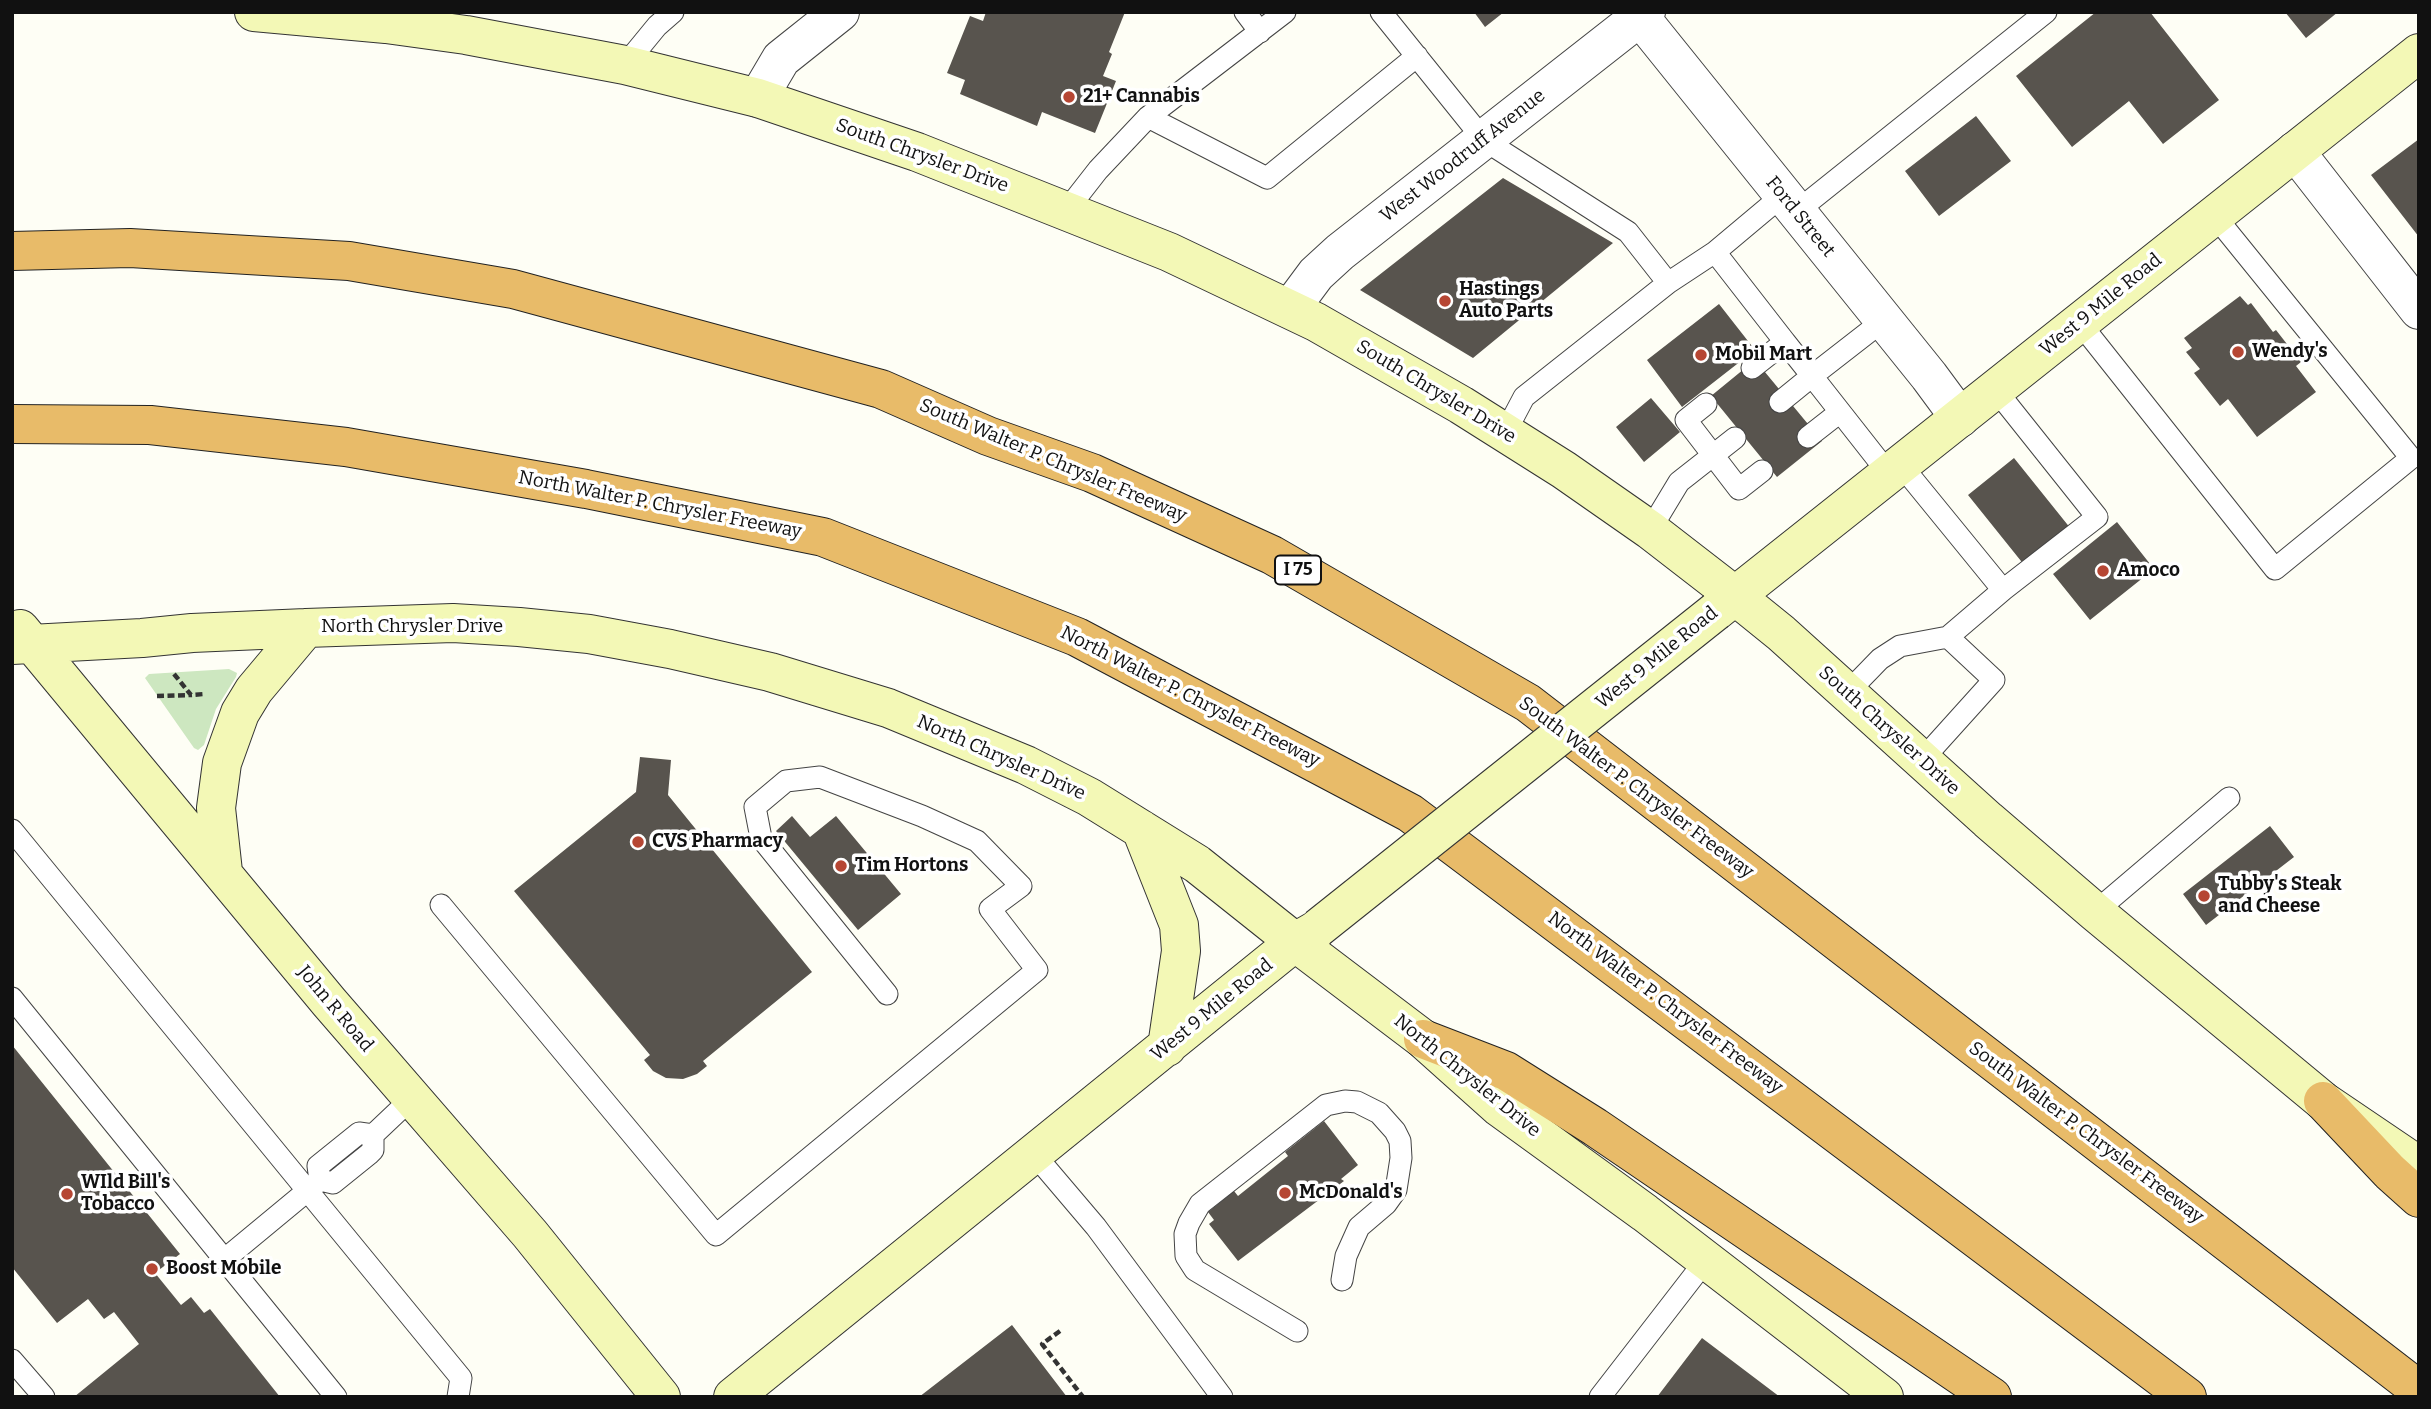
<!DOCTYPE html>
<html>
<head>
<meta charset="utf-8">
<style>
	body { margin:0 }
	#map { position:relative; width:2431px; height:1409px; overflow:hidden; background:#fefef5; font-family:Bitter,serif }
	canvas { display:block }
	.frame { position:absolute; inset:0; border:14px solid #111; pointer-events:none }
</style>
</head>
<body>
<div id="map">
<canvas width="2431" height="1409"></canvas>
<div class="frame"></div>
</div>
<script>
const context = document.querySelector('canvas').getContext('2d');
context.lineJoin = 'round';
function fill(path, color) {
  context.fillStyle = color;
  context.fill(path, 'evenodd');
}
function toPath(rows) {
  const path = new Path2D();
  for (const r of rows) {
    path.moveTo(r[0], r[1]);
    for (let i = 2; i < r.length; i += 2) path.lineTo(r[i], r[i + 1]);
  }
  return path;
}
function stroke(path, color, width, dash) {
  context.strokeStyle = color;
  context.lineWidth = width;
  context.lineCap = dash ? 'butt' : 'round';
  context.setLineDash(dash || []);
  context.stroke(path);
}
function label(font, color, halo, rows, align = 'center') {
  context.font = font + ' Bitter,serif';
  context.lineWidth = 7;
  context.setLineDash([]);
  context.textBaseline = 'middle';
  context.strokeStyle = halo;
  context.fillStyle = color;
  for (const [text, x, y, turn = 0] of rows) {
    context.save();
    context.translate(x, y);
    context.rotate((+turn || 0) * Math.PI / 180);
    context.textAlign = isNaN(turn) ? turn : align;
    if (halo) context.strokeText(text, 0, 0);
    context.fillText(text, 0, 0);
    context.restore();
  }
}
const green = toPath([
	[229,669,237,673,236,677,216,709,204,745,198,750,194,748,145,678,149,674]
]);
const building = toPath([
	[986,12,1125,12,1109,52,1112,54,1103,76,1116,81,1095,133,1042,112,1037,126,960,94,965,80,947,73,970,16,983,21],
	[1474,12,1504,12,1485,27],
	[2096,12,2150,12,2219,100,2163,144,2129,101,2072,147,2016,76],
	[2285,12,2338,12,2306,38],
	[1976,116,2011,161,1939,216,1905,171],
	[2419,139,2419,237,2371,175],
	[1503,178,1613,243,1473,358,1360,290],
	[2240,296,2248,305,2251,303,2273,332,2276,330,2301,362,2296,366,2316,392,2257,437,2228,399,2220,406,2194,373,2200,369,2186,352,2192,348,2184,338],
	[1719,304,1755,350,1682,407,1647,360],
	[1755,360,1822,441,1777,477,1711,396],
	[1651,398,1680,432,1644,462,1616,427],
	[2014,458,2071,529,2025,566,1968,495],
	[2117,522,2154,569,2090,620,2053,574],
	[640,757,671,760,668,795,812,972,703,1061,707,1066,697,1074,683,1079,666,1078,653,1071,644,1060,650,1055,514,891,636,792],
	[792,816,810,837,836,816,901,894,858,930,776,831],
	[2270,826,2294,857,2206,925,2183,894],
	[12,1045,180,1254,155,1273,181,1305,191,1297,204,1313,210,1309,280,1397,74,1397,139,1344,114,1312,104,1319,88,1299,57,1323,12,1267],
	[1324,1121,1358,1165,1341,1179,1344,1181,1238,1261,1209,1224,1214,1220,1208,1212,1234,1191,1238,1196,1288,1156,1285,1152],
	[1012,1325,1067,1397,919,1397],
	[1702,1338,1780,1397,1657,1397]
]);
const path = toPath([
	[174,674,191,695,204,694],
	[157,696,191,695],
	[1060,1331,1042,1344,1083,1397]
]);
const service = toPath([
	[1245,12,1260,32],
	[1381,12,1484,140,1628,232,1668,283],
	[625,65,657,26,673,12],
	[1148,117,1267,178,1417,56],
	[1066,211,1098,170,1148,117,1285,12],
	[1796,212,2046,12],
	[1715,252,1785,342],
	[2079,322,2275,569,2411,458,2214,215],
	[1752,368,1785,342,1812,376,1884,320],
	[1780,402,1812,376,1889,474],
	[1706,404,1686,420,1739,489,1762,471],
	[1505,433,1524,397,1668,283,1715,252,1783,195],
	[1808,437,1840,412],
	[1901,465,2003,590,2097,517,1995,389],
	[1650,530,1679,482,1735,438],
	[1847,693,1880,659,1900,646,1948,637,2003,590],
	[1921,761,1994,680,1948,637],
	[12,830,461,1378,458,1397],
	[441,905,716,1235,1037,970,990,909,1021,886,977,841,922,816,820,777,786,781,755,807,761,838,887,994],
	[2095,912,2229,798],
	[12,998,336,1397],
	[1034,1154,1096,1227,1222,1397],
	[320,1180,333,1183,369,1154,373,1150,373,1135,411,1099],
	[320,1180,318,1166,359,1133,373,1135],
	[225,1259,318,1182],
	[1297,1331,1195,1270,1186,1256,1185,1234,1189,1223,1200,1204,1326,1105,1345,1101,1357,1102,1379,1113,1395,1131,1400,1141,1401,1158,1396,1190,1386,1204,1359,1227,1346,1256,1342,1280],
	[12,1360,44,1397],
	[1600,1397,1706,1260]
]);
const minor = toPath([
	[1636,12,1929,376,1960,418],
	[758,98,781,59,840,12],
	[2295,151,2419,310],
	[1290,309,1316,274,1340,252,1646,12]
]);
const secondary = toPath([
	[254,12,386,24,466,35,625,65,758,98,917,152,1169,252,1316,322,1461,405,1564,470,1650,530,1734,595,1781,633,1988,820,2095,912,2323,1101,2419,1166],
	[1716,611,2419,53],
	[20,629,329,1002,530,1234,661,1397],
	[12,645,142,638,192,633,306,628,453,623,519,627,589,634,670,649,770,672,888,708,1026,765,1089,797,1197,864,1295,942,1423,1039,1499,1107,1645,1213,1884,1397],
	[1141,829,1179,925,1181,951,1167,1047],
	[223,872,216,808,222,763,240,713,254,690,306,628],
	[733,1397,1295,942,1316,930]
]);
const motorway = toPath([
	[12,251,130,248,349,261,513,289,881,389,988,436,1092,473,1272,555,1528,703,2419,1390],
	[12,424,150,425,346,447,586,489,823,537,1077,637,1410,813,2187,1397],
	[1423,1039,1506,1071,1595,1127,1992,1397],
	[2323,1101,2390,1172,2419,1198]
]);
const secondaryBridge = toPath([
	[1318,928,1716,611]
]);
const markers = [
	[1069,97,7,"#b64633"],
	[1445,301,7,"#b64633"],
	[2238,352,7,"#b64633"],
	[1701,355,7,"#b64633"],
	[2103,571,7,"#b64633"],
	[638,842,7,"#b64633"],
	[841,866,7,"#b64633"],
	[2204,896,7,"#b64633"],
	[1285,1193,7,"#b64633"],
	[67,1194,7,"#b64633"],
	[152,1269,7,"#b64633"]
];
const shields = [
	[1298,570,46]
];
const shieldNames = [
	["I 75",1298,570]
];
const poiNames = [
	["21+ Cannabis",1083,97],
	["Hastings",1459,290],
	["Auto Parts",1459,312],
	["Wendy's",2252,352],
	["Mobil Mart",1715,355],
	["Amoco",2117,571],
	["CVS Pharmacy",652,842],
	["Tim Hortons",855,866],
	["Tubby's Steak",2218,885],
	["and Cheese",2218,907],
	["WIld Bill's",81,1183],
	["Tobacco",81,1205],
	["McDonald's",1299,1193],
	["Boost Mobile",166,1269]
];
const streetNames = [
	["South Chrysler Drive",922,156,20],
	["West Woodruff Avenue",1463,156,-38],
	["Ford Street",1800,217,51],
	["West 9 Mile Road",2101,305,-39],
	["South Chrysler Drive",1436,392,31],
	["South Walter P. Chrysler Freeway",1053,461,23],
	["North Walter P. Chrysler Freeway",660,505,11],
	["North Chrysler Drive",412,627],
	["West 9 Mile Road",1657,658,-39],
	["North Walter P. Chrysler Freeway",1190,697,27],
	["South Chrysler Drive",1889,731,42],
	["North Chrysler Drive",1001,758,24],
	["South Walter P. Chrysler Freeway",1636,788,37],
	["North Walter P. Chrysler Freeway",1665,1003,37],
	["John R Road",335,1009,50],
	["West 9 Mile Road",1212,1010,-39],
	["North Chrysler Drive",1467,1076,39],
	["South Walter P. Chrysler Freeway",2086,1133,37]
];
fill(green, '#cde7c0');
fill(building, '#58544e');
stroke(service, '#444', 23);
stroke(minor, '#444', 40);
stroke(secondary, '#333', 40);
stroke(motorway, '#222', 40);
stroke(path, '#333', 4.5, [7, 3.5]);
stroke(service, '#fff', 21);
stroke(minor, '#fff', 38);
stroke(secondary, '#f3f8b6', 38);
stroke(motorway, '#e8bb69', 38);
stroke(secondaryBridge, '#333', 40, []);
stroke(secondaryBridge, '#f3f8b6', 38);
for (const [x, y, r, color] of markers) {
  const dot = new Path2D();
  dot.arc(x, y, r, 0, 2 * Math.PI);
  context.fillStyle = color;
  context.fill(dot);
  stroke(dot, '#fff', 2.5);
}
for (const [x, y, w] of shields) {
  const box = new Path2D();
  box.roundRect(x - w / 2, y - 14.5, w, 29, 5);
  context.fillStyle = '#fff';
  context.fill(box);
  stroke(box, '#111', 2);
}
label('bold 18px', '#111', null, shieldNames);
label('bold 19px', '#111', '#fff', poiNames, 'left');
label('19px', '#111', '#fff', streetNames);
</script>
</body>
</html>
